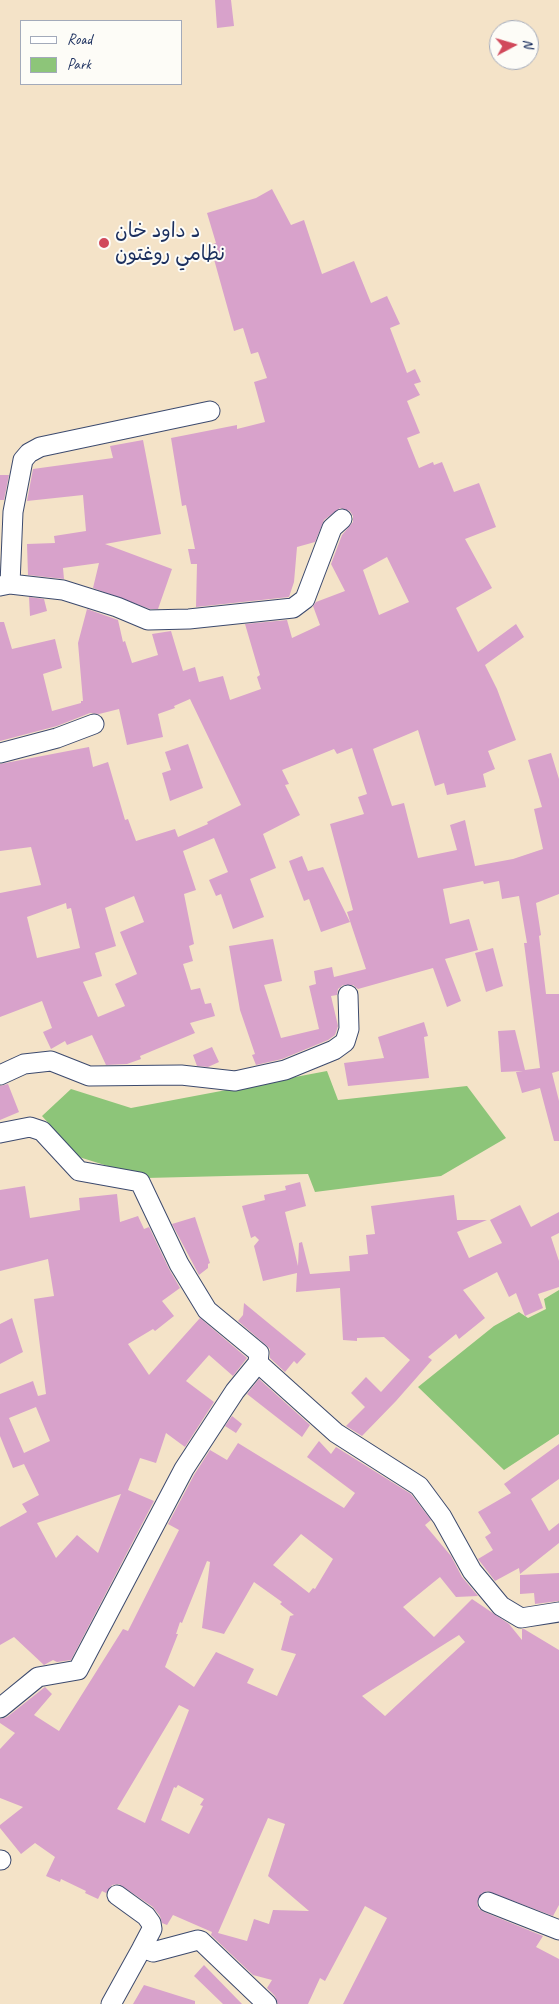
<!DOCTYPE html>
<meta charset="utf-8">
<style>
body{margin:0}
#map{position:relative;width:559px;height:2004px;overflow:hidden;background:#f4e3c8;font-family:Caveat,sans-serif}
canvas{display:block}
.legend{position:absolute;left:20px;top:20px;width:162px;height:65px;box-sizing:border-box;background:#fdfcf7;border:1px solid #a3aaba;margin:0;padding:6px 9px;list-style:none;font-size:15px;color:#1b2f5e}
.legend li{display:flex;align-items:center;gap:10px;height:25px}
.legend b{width:25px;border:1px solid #a3aaba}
.north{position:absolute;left:489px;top:20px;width:50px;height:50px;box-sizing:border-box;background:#fdfcf7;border:1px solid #a3aaba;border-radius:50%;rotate:84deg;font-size:14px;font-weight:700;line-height:20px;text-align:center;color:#1b2f5e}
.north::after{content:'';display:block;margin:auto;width:18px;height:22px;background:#d1495b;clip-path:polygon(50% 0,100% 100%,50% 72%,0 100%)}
</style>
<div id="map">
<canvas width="559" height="2004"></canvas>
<ul class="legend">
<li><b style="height:6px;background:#fff"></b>Road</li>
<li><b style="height:14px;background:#8dc579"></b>Park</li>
</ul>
<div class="north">N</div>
</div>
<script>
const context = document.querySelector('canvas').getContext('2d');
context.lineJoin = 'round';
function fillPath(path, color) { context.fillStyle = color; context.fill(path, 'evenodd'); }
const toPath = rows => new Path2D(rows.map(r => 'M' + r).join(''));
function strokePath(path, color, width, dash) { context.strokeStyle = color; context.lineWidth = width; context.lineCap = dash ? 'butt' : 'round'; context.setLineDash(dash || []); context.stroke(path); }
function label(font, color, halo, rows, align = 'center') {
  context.font = font + ' Caveat,"Playpen Sans Arabic",sans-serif'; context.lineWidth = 4; context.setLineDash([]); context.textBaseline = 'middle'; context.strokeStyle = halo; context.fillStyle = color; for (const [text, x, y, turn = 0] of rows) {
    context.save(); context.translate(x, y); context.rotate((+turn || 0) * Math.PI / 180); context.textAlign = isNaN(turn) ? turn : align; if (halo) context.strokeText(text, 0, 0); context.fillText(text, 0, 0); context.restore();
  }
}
fillPath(toPath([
 [327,1071,338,1100,467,1086,506,1138,441,1176,315,1192,308,1174,146,1178,79,1157,42,1116,71,1089,131,1108],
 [559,1290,559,1434,504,1470,418,1387,494,1326,519,1312,528,1318,546,1309,544,1299]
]), '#8dc579');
fillPath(toPath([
 [215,0,231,0,234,26,217,28],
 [272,189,291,225,304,220,322,274,354,261,371,303,387,296,400,324,390,328,407,373,415,369,421,382,414,384,420,395,407,401,420,433,407,438,419,468,433,462,434,465,442,462,454,492,479,483,496,527,465,539,492,588,456,608,478,652,516,624,524,637,485,665,497,689,516,740,488,751,495,769,483,774,486,787,447,795,444,783,435,786,418,730,373,749,392,806,404,803,418,858,457,850,450,825,465,820,475,866,513,859,543,849,534,809,542,807,528,760,551,753,559,779,559,894,536,903,541,935,539,936,546,994,559,994,559,1071,552,1073,559,1101,559,1141,554,1141,540,1088,522,1093,516,1072,523,1071,501,1072,498,1031,515,1030,525,1070,540,1068,524,943,527,943,519,896,502,899,499,881,484,884,483,881,443,889,450,924,469,919,478,950,445,959,461,1001,447,1007,433,968,358,989,353,985,343,985,338,989,337,995,331,996,338,1026,335,1035,328,1040,282,1059,256,1065,252,1055,255,1054,240,1010,229,946,273,939,282,981,264,985,281,1038,319,1029,309,986,316,984,314,971,332,967,334,977,366,969,347,912,353,910,330,824,364,814,358,797,367,794,352,748,337,754,334,749,282,770,289,784,285,785,300,815,263,834,276,868,250,879,264,917,233,929,221,894,216,896,209,880,228,872,214,838,183,851,196,890,184,894,194,944,189,946,193,961,183,964,191,990,200,988,205,1004,211,1003,215,1016,190,1023,195,1033,140,1056,141,1059,127,1064,106,1065,92,1035,67,1045,65,1041,51,1049,43,1032,52,1028,42,1001,0,1017,0,893,41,885,31,847,0,851,0,764,89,747,93,767,108,762,125,820,128,819,136,841,175,829,178,837,208,824,207,822,241,805,190,699,174,706,175,708,158,714,163,737,127,745,119,709,99,714,90,713,57,726,0,741,0,622,4,622,12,649,55,639,62,668,43,674,52,711,81,703,81,701,83,701,78,643,87,609,118,620,123,642,125,641,132,663,158,655,152,634,171,631,183,671,195,667,199,682,223,676,230,700,261,689,257,677,260,675,245,624,287,620,292,638,320,625,313,606,316,602,345,591,331,564,342,535,353,522,353,516,350,511,340,508,324,520,315,542,297,547,294,582,289,597,196,607,197,564,191,564,188,549,195,549,186,505,182,506,171,438,237,425,237,429,265,422,254,382,267,378,258,352,251,354,243,328,234,331,210,245,216,243,207,213,256,198],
 [387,557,409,602,379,615,363,570],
 [134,896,144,922,120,932,137,974,115,984,125,1006,98,1017,83,982,102,976,95,953,116,946,105,908],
 [66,903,67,909,71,908,80,948,37,958,27,917],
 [143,440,161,534,105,544,172,569,158,609,150,609,93,588,99,563,63,568,64,579,28,575,27,544,55,543,54,536,86,531,83,495,27,501,33,469,113,458,110,446],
 [0,475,9,475,4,500,0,500],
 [29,597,44,599,47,611,30,616],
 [188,744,203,788,170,801,162,773,171,770,165,752],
 [302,856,308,871,323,867,350,922,321,932,309,899,304,901,289,861],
 [493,948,503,986,486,992,475,953],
 [424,1022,428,1036,424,1037,429,1078,348,1086,344,1063,384,1058,378,1037],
 [212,1047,219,1062,208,1067,197,1066,193,1055],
 [8,1084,19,1112,0,1120,0,1086],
 [300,1182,306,1206,285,1212,298,1266,299,1243,302,1242,310,1274,350,1271,349,1256,368,1254,366,1235,375,1234,371,1206,454,1195,457,1220,487,1220,457,1232,469,1258,502,1243,490,1220,520,1205,531,1227,559,1212,559,1233,551,1237,559,1261,559,1287,538,1294,543,1308,525,1316,516,1293,509,1297,497,1272,463,1290,485,1318,459,1339,456,1334,428,1357,432,1360,396,1401,362,1436,346,1426,365,1407,351,1393,366,1377,381,1392,410,1360,384,1337,357,1338,357,1341,343,1340,340,1288,296,1292,297,1273,263,1281,254,1246,259,1240,255,1236,251,1238,242,1206,265,1200,264,1195,286,1190,285,1186],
 [25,1186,30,1218,80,1210,79,1198,117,1194,120,1222,138,1216,144,1229,149,1227,169,1269,180,1288,162,1301,174,1316,155,1331,153,1329,128,1344,149,1375,200,1318,247,1358,233,1376,209,1355,186,1381,214,1402,185,1447,166,1433,156,1463,140,1458,128,1490,154,1501,71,1660,57,1662,53,1660,44,1665,14,1637,0,1645,0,1527,27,1512,22,1504,39,1495,24,1464,13,1468,0,1436,0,1394,33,1381,38,1396,46,1394,34,1299,54,1296,48,1259,0,1271,0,1190],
 [36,1407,50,1441,24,1453,9,1418],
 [121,1494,98,1553,77,1535,56,1558,37,1523],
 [195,1217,210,1263,208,1264,208,1268,199,1275,172,1224],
 [244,1303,306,1354,297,1364,294,1361,285,1372,270,1358,270,1349,266,1345,238,1321,243,1315],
 [12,1318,23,1352,0,1364,0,1324],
 [259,1379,310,1425,302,1437,247,1394],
 [232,1416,242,1424,236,1433,225,1426],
 [319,1441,331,1454,336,1447,411,1494,431,1520,425,1525,451,1556,462,1577,478,1596,456,1597,440,1577,403,1607,434,1637,472,1599,509,1624,522,1640,522,1629,524,1629,559,1650,559,1905,553,1916,487,1891,481,1894,477,1903,479,1909,484,1912,543,1936,536,1947,559,1959,559,2004,343,2004,387,1918,365,1906,325,1981,320,1978,308,2004,278,2004,275,1996,267,1988,272,1980,253,1975,211,1935,212,1932,173,1915,167,1925,162,1923,160,1916,153,1907,119,1884,112,1885,106,1893,102,1891,98,1899,85,1893,86,1891,61,1879,60,1882,46,1876,55,1857,35,1843,21,1854,0,1828,0,1825,23,1807,0,1798,0,1749,15,1733,0,1723,0,1719,7,1717,45,1687,52,1694,34,1715,59,1731,123,1629,128,1631,179,1530,168,1524,194,1475,210,1450,227,1460,238,1443,344,1508,355,1493,307,1457],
 [301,1534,333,1559,315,1589,313,1588,309,1593,273,1565],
 [207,1561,210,1562,202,1628,224,1634,254,1582,282,1602,280,1604,294,1615,290,1616,281,1650,296,1654,277,1696,247,1683,254,1669,216,1652,194,1687,165,1667,178,1634,176,1634,180,1622,182,1623],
 [459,1635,465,1642,385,1716,362,1696],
 [179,1705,189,1710,145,1823,117,1809],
 [178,1785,204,1799,200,1805,203,1806,189,1834,161,1820,174,1787,176,1788],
 [268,1818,285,1824,268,1876,309,1911,273,1910,269,1924,254,1919,247,1941,218,1933],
 [559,1444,559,1479,531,1499,549,1531,559,1523,559,1543,520,1574,519,1568,495,1581,478,1559,493,1550,485,1537,491,1533,478,1512,511,1493,504,1484],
 [559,1573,559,1601,535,1604,534,1593,520,1594,520,1575],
 [204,1965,242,2004,223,2004,194,1976],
 [144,1985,195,2001,195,2004,133,2004]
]), '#d8a2cb');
const street = toPath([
 [10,584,13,512,23,460,29,453,40,447,210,411],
 [0,586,10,584,63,590,117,607,148,620,189,619,293,608,305,599,332,528,342,519],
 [0,753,57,738,94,724],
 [0,1075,24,1064,51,1061,89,1076,181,1075,235,1081,285,1070,334,1050,345,1042,349,1029,348,995],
 [0,1133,30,1127,42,1131,79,1171,140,1182,179,1264,207,1310,259,1353,258,1363,336,1433,419,1486,442,1517,472,1571,501,1606,521,1618,559,1612],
 [0,1708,38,1677,78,1670,184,1469,235,1391,258,1363],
 [0,1860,1,1860],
 [117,1895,146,1916,151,1923,152,1929,142,1948],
 [488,1902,559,1930],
 [111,2004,142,1948,153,1952,198,1940,201,1941,267,2004]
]);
strokePath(street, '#3c4a6e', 21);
strokePath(street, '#fff', 19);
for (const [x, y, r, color] of [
 [104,243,6,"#d1495b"]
]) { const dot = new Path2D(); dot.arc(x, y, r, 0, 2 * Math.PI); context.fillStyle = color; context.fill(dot); strokePath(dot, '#fdfcf7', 2); }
label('20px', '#1b2f5e', '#fdfcf7', [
 ["د داود خان",115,232],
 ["نظامي روغتون",115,255]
], 'left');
</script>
